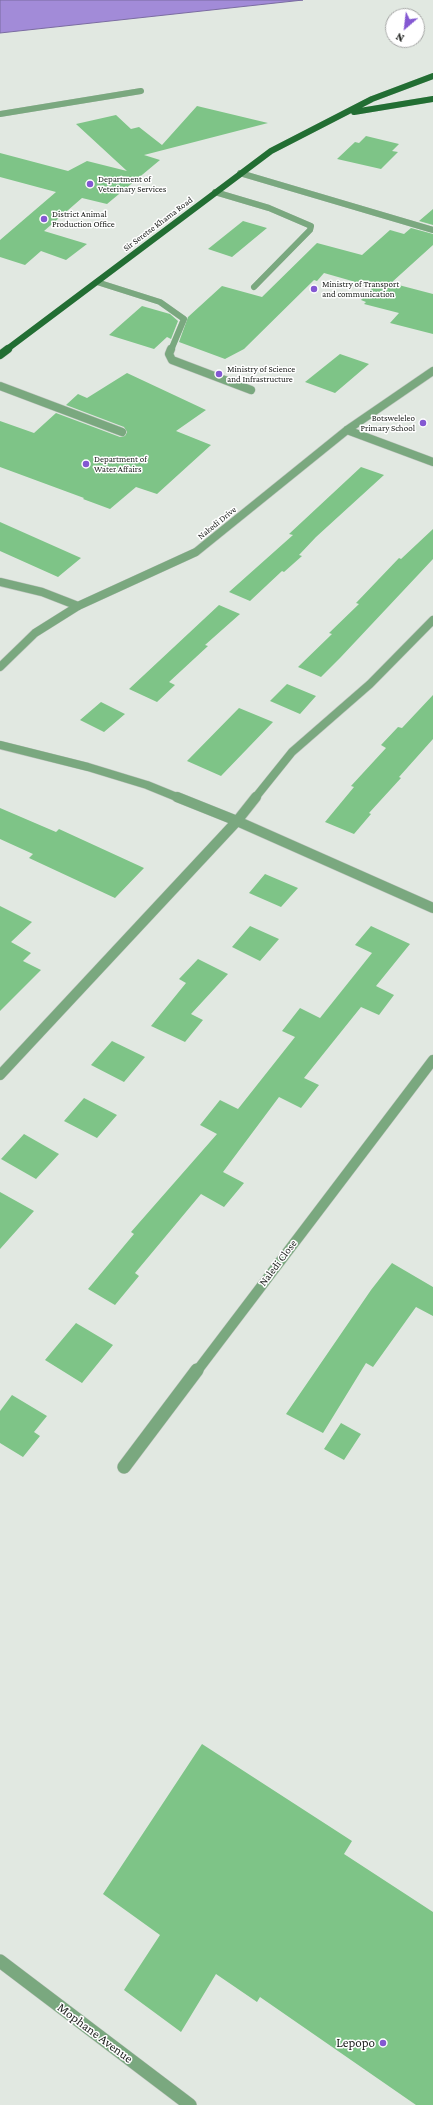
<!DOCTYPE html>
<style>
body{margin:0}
#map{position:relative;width:433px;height:2105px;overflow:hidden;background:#e1e8e1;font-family:"Crimson Pro",serif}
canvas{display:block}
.north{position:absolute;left:385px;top:8px;width:40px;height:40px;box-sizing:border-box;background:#fff;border:1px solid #a6a7a6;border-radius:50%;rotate:208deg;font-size:11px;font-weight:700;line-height:16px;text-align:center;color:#212421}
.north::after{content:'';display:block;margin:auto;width:14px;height:18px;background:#8458d2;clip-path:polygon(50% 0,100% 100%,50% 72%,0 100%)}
</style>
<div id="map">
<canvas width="433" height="2105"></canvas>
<div class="north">N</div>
</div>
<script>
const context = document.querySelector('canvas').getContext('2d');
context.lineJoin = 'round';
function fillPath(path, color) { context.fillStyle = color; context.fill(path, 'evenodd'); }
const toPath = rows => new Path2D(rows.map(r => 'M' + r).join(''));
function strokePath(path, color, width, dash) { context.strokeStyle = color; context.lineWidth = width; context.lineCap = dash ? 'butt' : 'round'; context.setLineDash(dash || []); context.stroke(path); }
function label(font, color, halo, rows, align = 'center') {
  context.font = font + ' "Crimson Pro",serif'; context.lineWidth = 3; context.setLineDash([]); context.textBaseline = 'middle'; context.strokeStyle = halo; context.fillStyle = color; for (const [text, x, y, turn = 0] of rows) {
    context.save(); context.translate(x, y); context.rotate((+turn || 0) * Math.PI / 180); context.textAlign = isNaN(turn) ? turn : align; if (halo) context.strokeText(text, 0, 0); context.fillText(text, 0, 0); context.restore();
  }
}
const water = toPath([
 [0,0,303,0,0,33,0,0]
]);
fillPath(water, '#a28bd8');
strokePath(water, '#7b6ca1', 1);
fillPath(toPath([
 [197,106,268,123,144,155,160,160,107,204,82,198,44,231,87,244,66,260,41,251,25,265,0,257,0,240,56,192,0,177,0,153,68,171,87,161,127,171,76,124,116,115,131,129,139,127,162,145],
 [366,136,399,144,392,151,398,152,381,169,337,159,355,142,359,143],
 [433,209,433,225,419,221],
 [243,221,267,228,232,257,208,249],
 [411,228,433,234,433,245,391,283,433,294,433,334,390,323,399,313,364,304,366,302,361,300,373,287,324,273,317,281,314,280,244,349,225,359,179,342,188,317,222,286,262,297,317,243,362,255,390,230,404,234],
 [142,306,170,314,178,321,171,339,167,337,154,349,109,335],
 [340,354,369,364,335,393,305,382],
 [127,373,206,410,176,431,211,445,157,494,136,487,110,509,83,499,84,498,0,467,0,421,34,433,56,413,120,437,125,436,127,432,124,427,66,405,78,394,87,398],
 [361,467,384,475,316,537,299,555,302,556,284,572,282,571,250,601,229,592,293,535,289,534],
 [0,522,81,558,58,577,0,551],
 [433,529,433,559,340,658,321,677,298,667,332,634,329,633,359,604,356,603,399,558,401,559],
 [219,605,240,614,205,645,208,646,169,682,175,685,157,702,129,689],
 [287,684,316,696,300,714,270,701],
 [433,695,433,739,399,777,401,778,369,813,371,814,354,834,325,822,354,787,351,786,386,748,381,745,398,727,402,728],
 [101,702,125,714,104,732,80,720],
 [239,708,273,722,221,776,187,761],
 [0,808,56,832,59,829,144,868,115,898,29,858,33,854,0,839],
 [265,874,298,888,281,907,249,893],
 [0,906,32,922,11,942,31,953,23,961,41,970,0,1011],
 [250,926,279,939,260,961,232,947],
 [371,926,410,944,376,986,394,995,379,1015,361,1007,304,1078,319,1085,301,1108,279,1097,223,1172,244,1183,224,1207,201,1194,135,1273,139,1276,115,1305,88,1289,134,1234,131,1232,217,1134,200,1125,220,1100,238,1109,295,1037,282,1031,300,1008,320,1018,372,953,355,945],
 [198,959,228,974,191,1014,203,1020,185,1042,151,1026,186,983,179,979],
 [112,1041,145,1057,124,1082,91,1065],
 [84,1098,117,1115,97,1138,64,1121],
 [24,1134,59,1154,36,1179,1,1159],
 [0,1192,34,1211,0,1249],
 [392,1263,433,1287,433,1316,416,1307,373,1367,366,1363,323,1433,286,1414,371,1290],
 [76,1323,113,1345,82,1383,45,1360],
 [12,1395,47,1416,34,1432,40,1436,23,1457,0,1443,0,1411],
 [341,1423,361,1434,344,1460,324,1449],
 [202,1744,352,1841,344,1854,433,1912,433,2105,416,2105,260,1997,257,2002,216,1974,181,2032,124,1990,160,1935,103,1894]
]), '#7ec487');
const minorFar3 = toPath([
 [0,114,141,91],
 [240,173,433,230],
 [215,192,269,208,311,226,310,230,254,287],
 [97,282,160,302,184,319,171,350]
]);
const minorFar2 = toPath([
 [171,349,169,354,172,360,251,390],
 [0,386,122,432],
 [347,430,433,462],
 [0,582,42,592,78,606],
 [0,667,35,633,78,606,196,552,347,430,433,371],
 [0,745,88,767,147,785,179,798],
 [255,798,292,752,370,684,433,620]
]);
const minorFar1 = toPath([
 [177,797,237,821,433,908],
 [0,1075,237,821,256,797],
 [197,1371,433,1060]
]);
const minor = toPath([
 [124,1467,197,1370],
 [0,1961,190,2105]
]);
const majorFar1 = toPath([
 [354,112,433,99],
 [6,350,271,151,372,99,433,76]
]);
const major = toPath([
 [0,355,8,349]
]);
strokePath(minorFar3, '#bec5be', 6);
strokePath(minorFar2, '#bec5be', 9);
strokePath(minorFar1, '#bec5be', 11);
strokePath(minor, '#bec5be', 14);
strokePath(majorFar1, '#bec5be', 6);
strokePath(major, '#bec5be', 9);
strokePath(minorFar3, '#7aa87f', 6);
strokePath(minorFar2, '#7aa87f', 8);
strokePath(minorFar1, '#7aa87f', 10);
strokePath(minor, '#7aa87f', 13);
strokePath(majorFar1, '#226e33', 6);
strokePath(major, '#226e33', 8);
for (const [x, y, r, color] of [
 [90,184,4,"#8458d2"],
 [44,219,4,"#8458d2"],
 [314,289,4,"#8458d2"],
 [219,374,4,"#8458d2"],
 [423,423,4,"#8458d2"],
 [86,464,4,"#8458d2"],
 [383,2043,4,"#8458d2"]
]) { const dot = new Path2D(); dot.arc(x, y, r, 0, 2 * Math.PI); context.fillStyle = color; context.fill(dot); strokePath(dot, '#fff', 1.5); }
label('9px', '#212421', '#fff', [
 ["Department of",98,179],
 ["Veterinary Services",98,189],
 ["District Animal",52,214],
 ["Production Office",52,224],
 ["Ministry of Transport",322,284],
 ["and communication",322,294],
 ["Ministry of Science",227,369],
 ["and Infrastructure",227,379],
 ["Botsweleleo",415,418,"right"],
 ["Primary School",415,428,"right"],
 ["Department of",94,459],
 ["Water Affairs",94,469]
], 'left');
label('9px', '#212421', '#fff', [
 ["Sir Seretse Khama Road",158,224,-37],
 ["Nakedi Drive",217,523,-39]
]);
label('11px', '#212421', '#fff', [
 ["Naledi Close",278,1263,-53]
]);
label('13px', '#212421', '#fff', [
 ["Mophane Avenue",95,2033,37]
]);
label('13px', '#212421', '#fff', [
 ["Lepopo",375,2043]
], 'right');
</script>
